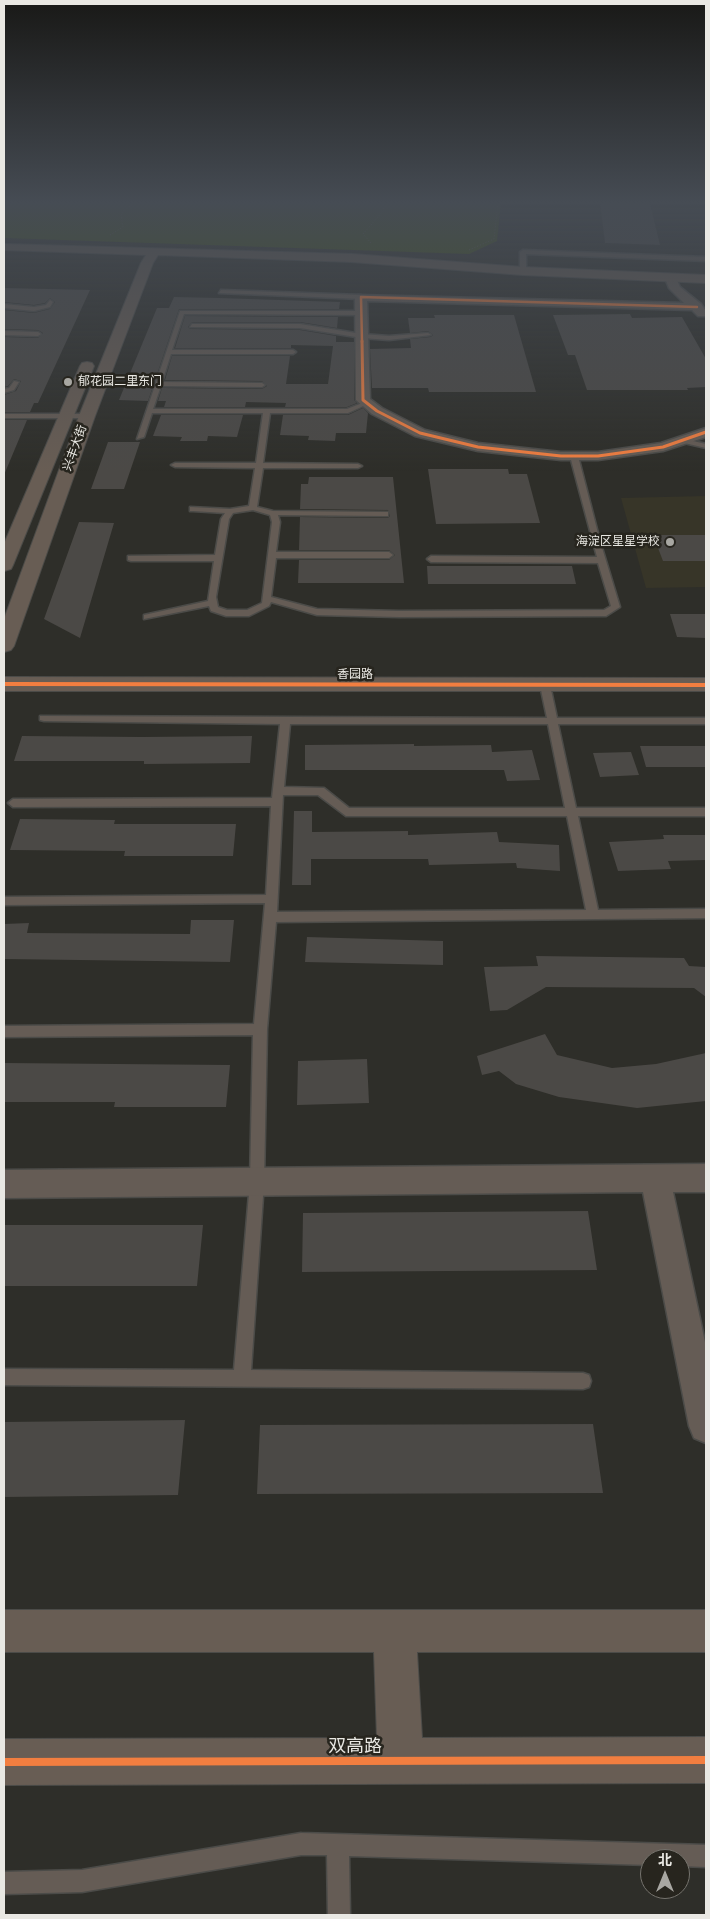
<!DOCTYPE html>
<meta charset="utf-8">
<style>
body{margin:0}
#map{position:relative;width:710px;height:1919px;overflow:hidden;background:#2e2e29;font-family:"IBM Plex Sans","Noto Sans SC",sans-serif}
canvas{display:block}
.frame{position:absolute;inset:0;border:5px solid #e9e8e3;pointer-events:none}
.north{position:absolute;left:640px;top:1849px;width:50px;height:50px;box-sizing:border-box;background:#27251e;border:1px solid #75736d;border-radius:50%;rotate:0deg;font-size:14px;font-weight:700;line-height:20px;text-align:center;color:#e9e8e3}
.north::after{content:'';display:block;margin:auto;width:18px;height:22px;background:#a8a7a2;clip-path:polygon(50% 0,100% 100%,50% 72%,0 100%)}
</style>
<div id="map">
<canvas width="710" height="1919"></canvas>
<div class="frame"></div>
<div class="north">北</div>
</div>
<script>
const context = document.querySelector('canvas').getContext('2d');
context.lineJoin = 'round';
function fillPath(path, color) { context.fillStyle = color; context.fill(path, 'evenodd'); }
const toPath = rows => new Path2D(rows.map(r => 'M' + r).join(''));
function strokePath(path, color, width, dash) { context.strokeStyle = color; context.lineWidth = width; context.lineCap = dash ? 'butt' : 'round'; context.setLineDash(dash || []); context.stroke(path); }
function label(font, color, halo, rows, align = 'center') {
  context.font = font + ' "IBM Plex Sans","Noto Sans SC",sans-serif'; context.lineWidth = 5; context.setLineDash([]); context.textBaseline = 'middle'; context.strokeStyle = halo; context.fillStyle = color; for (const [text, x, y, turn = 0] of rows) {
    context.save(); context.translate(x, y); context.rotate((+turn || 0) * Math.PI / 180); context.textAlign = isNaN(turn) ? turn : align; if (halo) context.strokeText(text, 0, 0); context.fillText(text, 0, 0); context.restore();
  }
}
fillPath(toPath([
 [706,496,706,587,646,588,621,498]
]), '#373528');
fillPath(toPath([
 [4,203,501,203,497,241,469,254,4,238]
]), '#3f540c');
fillPath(toPath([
 [600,203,650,203,660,245,605,243],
 [4,288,90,290,38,403,34,403,30,412,4,412,4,395,16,391,21,381,14,379,8,386,4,387,4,337,38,338,43,333,38,330,4,329,4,310,34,313,50,309,55,302,50,298,45,303,34,305,4,302],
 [174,297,219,298,340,302,339,309,179,309,148,401,119,400,157,308,169,308],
 [630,314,632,318,682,317,706,359,706,387,687,388,688,390,587,390,575,355,568,355,553,315],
 [434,315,514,315,536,392,429,392,428,388,372,388,370,349,411,348,410,339,431,337,433,335,428,331,410,333,408,318,435,318],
 [185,316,338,317,337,328,300,322,192,322,188,327,190,329,300,330,336,336,336,342,354,342,354,400,357,403,347,407,285,407,286,403,246,402,245,407,164,407,166,401,158,401,162,388,262,389,267,386,262,381,165,380,172,356,290,356,286,384,328,384,333,346,291,345,291,348,175,348],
 [363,408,368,413,366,433,336,433,335,441,308,440,309,436,280,435,283,415,348,415],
 [161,415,243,415,237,437,208,436,207,441,180,441,182,437,153,436],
 [4,420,27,420,4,475],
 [108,442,140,442,124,489,91,489],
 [428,469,508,469,509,474,527,474,540,523,436,524],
 [309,477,393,477,404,583,298,583,299,560,389,560,395,555,389,550,299,550,300,517,388,518,390,516,388,510,300,509,301,484,308,484],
 [79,522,114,523,80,638,44,619],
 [653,535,706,535,706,561,663,561],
 [427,566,572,566,576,584,428,584],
 [670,614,706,614,706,638,677,637],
 [22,736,142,737,252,736,250,763,144,764,144,761,14,761],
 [414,744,414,746,491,745,492,752,532,750,540,780,507,781,504,770,305,770,305,745],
 [640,746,706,746,706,767,646,767],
 [631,752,639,775,600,777,593,753],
 [294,811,312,811,312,832,408,831,408,835,497,832,499,842,559,845,560,871,517,868,516,863,429,865,428,859,311,859,311,885,292,885],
 [20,819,115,820,114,824,236,824,233,856,124,856,125,851,10,850],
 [663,835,706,835,706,860,668,861,671,869,618,871,609,842,664,839],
 [191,920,234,920,230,962,4,959,4,924,29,923,27,933,190,934],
 [307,937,443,941,443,965,305,962],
 [536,956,684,958,689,966,706,967,706,997,694,988,546,987,507,1010,490,1011,484,967,538,966],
 [545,1034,557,1055,612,1068,656,1064,706,1053,706,1101,637,1108,559,1097,516,1084,499,1071,482,1075,477,1056],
 [367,1059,369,1103,297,1105,298,1061],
 [4,1063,230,1065,226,1107,114,1107,115,1102,4,1102],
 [588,1211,597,1270,302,1272,303,1213],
 [4,1225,203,1225,197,1286,4,1286],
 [185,1420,178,1495,4,1497,4,1422],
 [593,1424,603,1493,257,1494,260,1425]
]), '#4b4946');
const lane = toPath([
 [523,250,706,257,706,261,526,254,526,271,523,273,520,271,520,252,523,250],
 [221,290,361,295,364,297,361,299,219,293,221,290],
 [50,300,53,302,50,307,34,311,4,308,4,304,34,307,46,305,50,300],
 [180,311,362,311,365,313,362,315,184,314,172,350,293,350,296,352,293,354,171,354,162,382,262,383,265,385,262,387,161,386,153,409,347,409,365,402,370,403,348,413,270,413,263,463,358,464,362,466,358,468,263,468,257,507,273,511,388,512,388,516,385,516,278,515,280,522,276,552,389,552,393,555,389,558,276,558,271,597,317,609,399,611,604,610,611,606,598,563,431,562,427,559,431,556,597,557,570,456,574,454,578,456,600,541,620,607,606,616,399,617,317,615,271,602,269,606,249,616,226,616,211,611,209,606,144,619,144,615,208,601,214,561,131,561,128,560,128,556,215,555,221,519,225,513,193,511,190,511,190,507,230,509,249,506,255,468,175,467,171,465,175,463,256,463,263,413,152,413,144,437,137,439,180,311],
 [253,510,270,515,272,522,262,603,247,610,227,610,218,607,216,597,229,519,233,513,253,510],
 [192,324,300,324,362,334,389,336,428,333,431,335,389,340,362,338,300,328,190,327,192,324],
 [4,331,38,332,41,334,38,336,4,335,4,331],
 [14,381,19,382,14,390,4,393,4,389,9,388,14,381],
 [4,414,87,414,91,416,87,418,4,418,4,414],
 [680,438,706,444,706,448,680,442,680,438],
 [545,682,550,685,557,718,706,718,706,724,558,724,576,808,706,808,706,816,578,816,598,910,706,909,706,918,276,922,267,1029,264,1182,251,1370,583,1373,589,1375,591,1381,589,1387,583,1389,4,1385,4,1369,234,1370,250,1182,253,1035,4,1037,4,1026,254,1024,265,903,4,905,4,897,266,895,271,806,13,807,8,803,13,799,272,798,280,724,44,721,40,720,40,716,547,718,540,685,545,682],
 [290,724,548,724,565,808,349,808,324,788,284,787,290,724],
 [283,795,318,795,346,816,567,816,586,910,277,912,283,795],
 [301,1833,706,1845,706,1867,680,1866,680,1859,650,1859,650,1865,349,1856,350,1915,328,1915,327,1855,301,1855,82,1892,4,1894,4,1872,82,1870,301,1833]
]);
const street = toPath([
 [671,275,675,276,680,287,701,304,706,311,706,316,698,316,692,310,367,301,370,399,382,408,425,430,478,443,561,452,598,452,661,443,706,428,706,437,663,451,598,460,561,460,478,451,415,436,372,414,356,400,355,297,357,295,684,303,669,288,665,278,671,275],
 [706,1164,706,1192,673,1192,706,1347,706,1443,694,1438,689,1426,643,1192,4,1198,4,1170,706,1164]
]);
const secondary = toPath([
 [4,244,352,254,523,267,706,275,706,283,523,275,352,262,158,255,153,263,95,416,14,646,11,650,4,652,4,619,79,416,141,263,146,255,4,250,4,244],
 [87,362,92,363,94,366,13,565,11,569,4,571,4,544,80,366,82,363,87,362],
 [4,677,706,678,706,691,4,691,4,677],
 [4,1610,706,1610,706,1652,417,1652,422,1738,706,1737,706,1783,4,1785,4,1739,377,1738,374,1652,4,1652,4,1610]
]);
strokePath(lane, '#4b4b48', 3);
strokePath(street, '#4b4b48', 3);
strokePath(secondary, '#4b4b48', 2);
strokePath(toPath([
 [110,235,123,227,121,215,125,209,136,203],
 [371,243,363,234,384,210,383,203],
 [469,250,494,239,498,203]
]), '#66615b', 1, [1, 2]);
fillPath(lane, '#655c55');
fillPath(street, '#655c55');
fillPath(secondary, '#685d54');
strokePath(toPath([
 [362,342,361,297,697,307]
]), '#f27e40', 2.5);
strokePath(toPath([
 [362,341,363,400,377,411,420,433,478,447,561,456,598,456,663,447,706,432]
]), '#f27e40', 3);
strokePath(toPath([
 [4,684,706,685]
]), '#f27e40', 4);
strokePath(toPath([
 [4,1762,706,1760]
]), '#f27e40', 8);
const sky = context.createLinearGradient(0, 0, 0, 472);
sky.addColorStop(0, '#191917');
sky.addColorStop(0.43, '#464c54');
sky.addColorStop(1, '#464c5400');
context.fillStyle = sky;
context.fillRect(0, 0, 710, 472);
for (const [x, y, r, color] of [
 [68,382,5,"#a8a7a2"],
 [670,542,5,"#a8a7a2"]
]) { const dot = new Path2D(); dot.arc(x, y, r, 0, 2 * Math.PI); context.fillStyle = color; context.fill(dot); strokePath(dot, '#27251e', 2); }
label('12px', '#e9e8e3', '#27251e', [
 ["郁花园二里东门",78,382],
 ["海淀区星星学校",660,542,"right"]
], 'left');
label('12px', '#e9e8e3', '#27251e', [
 ["兴丰大街",75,448,-70],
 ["香园路",355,675]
]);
label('18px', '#e9e8e3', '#27251e', [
 ["双高路",355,1747]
]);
</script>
